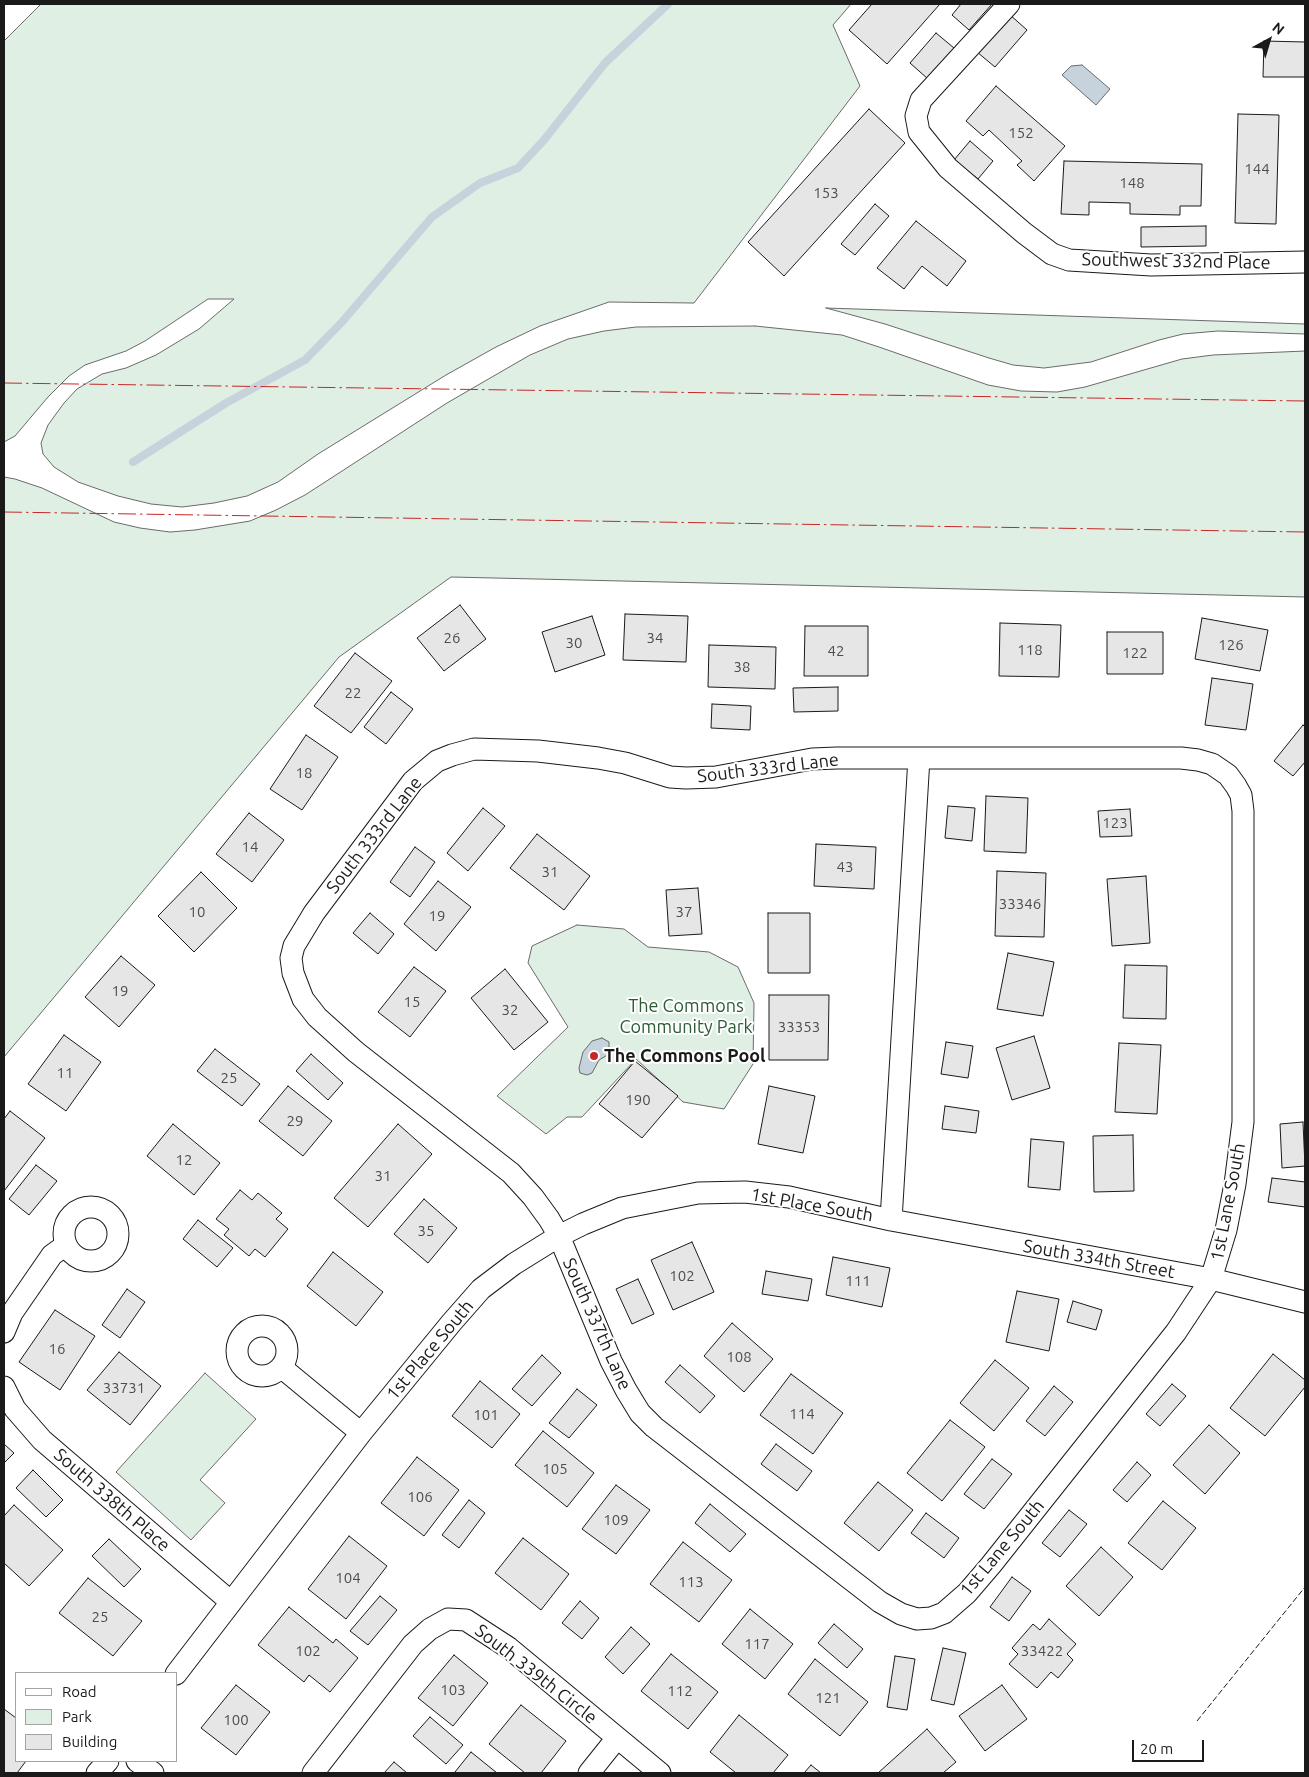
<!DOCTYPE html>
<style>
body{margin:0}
#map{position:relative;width:1309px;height:1777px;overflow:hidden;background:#fff;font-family:Ubuntu,sans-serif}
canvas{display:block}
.frame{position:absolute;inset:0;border:5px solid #1a1a1a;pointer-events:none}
.legend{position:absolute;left:15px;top:1672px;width:162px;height:90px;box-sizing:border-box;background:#fff;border:1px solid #a3a3a3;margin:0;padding:6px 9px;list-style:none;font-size:15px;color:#1a1a1a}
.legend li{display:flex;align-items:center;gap:10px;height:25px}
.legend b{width:25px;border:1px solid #a3a3a3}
.north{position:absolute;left:1244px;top:15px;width:50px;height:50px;-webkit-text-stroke:4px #fff;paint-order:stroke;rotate:39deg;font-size:14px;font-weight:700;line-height:20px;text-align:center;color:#1a1a1a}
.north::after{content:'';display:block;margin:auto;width:18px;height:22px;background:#1a1a1a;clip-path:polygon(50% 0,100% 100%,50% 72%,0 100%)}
.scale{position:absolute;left:1132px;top:1740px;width:72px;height:22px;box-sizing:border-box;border:2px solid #1a1a1a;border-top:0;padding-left:6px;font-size:15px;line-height:18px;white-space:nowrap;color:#1a1a1a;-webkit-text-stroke:4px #fff;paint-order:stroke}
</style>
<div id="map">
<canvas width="1309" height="1777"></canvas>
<div class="frame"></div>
<ul class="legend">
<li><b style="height:6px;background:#fff"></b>Road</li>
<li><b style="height:14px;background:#e0efe3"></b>Park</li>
<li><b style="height:14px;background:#e6e6e6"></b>Building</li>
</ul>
<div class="north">N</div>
<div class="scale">20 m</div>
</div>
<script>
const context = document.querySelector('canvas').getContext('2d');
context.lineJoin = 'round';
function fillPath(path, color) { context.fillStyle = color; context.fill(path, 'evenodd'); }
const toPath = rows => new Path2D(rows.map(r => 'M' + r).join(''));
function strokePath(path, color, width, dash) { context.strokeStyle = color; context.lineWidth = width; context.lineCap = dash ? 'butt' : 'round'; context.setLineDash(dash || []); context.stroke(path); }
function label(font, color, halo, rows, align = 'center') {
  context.font = font + ' Ubuntu,sans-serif'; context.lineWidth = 4; context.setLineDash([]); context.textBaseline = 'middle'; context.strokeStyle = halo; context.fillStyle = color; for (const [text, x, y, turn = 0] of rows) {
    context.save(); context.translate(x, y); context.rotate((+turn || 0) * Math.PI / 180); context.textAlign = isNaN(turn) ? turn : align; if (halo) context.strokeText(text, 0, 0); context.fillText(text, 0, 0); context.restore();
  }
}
const green = toPath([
 [41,4,851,4,833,25,860,86,694,303,609,302,540,326,496,347,446,375,318,454,278,482,247,496,214,503,182,507,151,504,118,496,78,482,54,467,43,454,41,443,48,425,64,403,77,389,102,374,126,368,156,355,199,329,234,299,208,299,145,341,126,351,85,365,69,376,48,397,15,436,4,442,4,41,41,4],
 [826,308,1305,324,1305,334,1218,331,1183,334,1159,340,1091,362,1044,368,1013,365,989,358,885,324,826,308],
 [755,326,842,335,879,347,988,385,1021,391,1057,392,1085,387,1182,359,1213,355,1305,351,1305,597,451,577,339,657,4,1057,4,477,15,479,42,488,114,522,140,528,170,532,195,530,250,521,276,510,305,495,447,403,530,355,568,339,604,331,636,327,755,326],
 [577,925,624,929,648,947,709,952,738,967,754,1003,753,1064,724,1109,683,1102,636,1059,582,1117,567,1117,546,1134,497,1096,568,1027,528,963,532,946,577,925],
 [205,1373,256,1419,200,1480,225,1503,191,1540,116,1472,205,1373]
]);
fillPath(green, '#e0efe3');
strokePath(green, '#6a6a6a', 1);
const water = toPath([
 [1082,65,1110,89,1096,105,1062,75,1071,66,1082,65],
 [602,1038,609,1042,609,1054,599,1060,592,1073,587,1075,580,1073,579,1068,583,1052,592,1041,602,1038]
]);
fillPath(water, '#c6d2dc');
strokePath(water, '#6a6a6a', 1);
strokePath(toPath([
 [133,462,226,403,305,360,342,322,432,217,480,183,518,168,544,140,605,63,668,4]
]), '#c6d2dc', 8);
const building = toPath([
 [872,4,940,4,887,64,849,30,872,4],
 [961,4,992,4,969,30,952,15,961,4],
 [1009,14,1027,30,995,67,977,52,1009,14],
 [936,33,954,48,928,79,910,63,936,33],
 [1264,41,1305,42,1305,77,1263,77,1264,41],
 [996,86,1065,146,1034,181,1017,165,1022,161,989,130,983,136,966,121,996,86],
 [869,109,905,143,784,276,748,242,869,109],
 [1238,114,1279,115,1276,224,1235,223,1238,114],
 [970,141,993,161,978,179,954,160,970,141],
 [1064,161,1202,164,1201,206,1180,206,1180,215,1130,214,1130,203,1089,202,1089,215,1061,214,1064,161],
 [875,204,889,216,855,255,841,244,875,204],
 [916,221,966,261,947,286,922,266,904,289,877,268,916,221],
 [1206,226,1206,246,1141,247,1141,227,1206,226],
 [460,605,486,639,444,671,417,638,460,605],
 [625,614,688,616,686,662,623,660,625,614],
 [592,616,605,655,555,672,542,632,592,616],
 [1202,618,1268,630,1260,671,1195,659,1202,618],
 [1000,623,1061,625,1059,677,999,676,1000,623],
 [805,626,868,626,868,676,804,676,805,626],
 [1107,632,1163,632,1163,674,1107,674,1107,632],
 [709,645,776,647,775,689,708,687,709,645],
 [355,653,392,681,351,733,314,706,355,653],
 [1212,678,1253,684,1246,730,1205,725,1212,678],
 [838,687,838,711,794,712,793,688,838,687],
 [391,692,413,709,386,744,364,727,391,692],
 [712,704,751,706,750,730,711,728,712,704],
 [1303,725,1305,727,1305,762,1293,776,1274,761,1303,725],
 [306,735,338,757,302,810,270,789,306,735],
 [986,796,1028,798,1026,853,984,851,986,796],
 [948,806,975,808,972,841,945,838,948,806],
 [483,808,505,826,468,871,447,853,483,808],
 [1130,809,1132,836,1100,837,1098,811,1130,809],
 [249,813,284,840,252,882,216,854,249,813],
 [537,834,590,876,564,910,510,868,537,834],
 [816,844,876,847,874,889,814,886,816,844],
 [415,847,435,862,410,897,390,882,415,847],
 [997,871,1046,873,1044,937,995,936,997,871],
 [201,872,237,908,194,952,158,916,201,872],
 [1146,876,1150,943,1112,946,1107,879,1146,876],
 [438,881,471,907,436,951,404,924,438,881],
 [698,888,702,934,669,936,666,890,698,888],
 [370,913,394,934,378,954,353,933,370,913],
 [768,913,810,913,810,973,768,973,768,913],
 [1008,953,1054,962,1043,1016,997,1009,1008,953],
 [121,956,155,985,119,1027,85,997,121,956],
 [1125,965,1167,966,1166,1019,1123,1018,1125,965],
 [414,967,446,991,410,1037,378,1012,414,967],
 [505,969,548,1022,514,1050,471,998,505,969],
 [769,995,829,995,828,1060,769,1060,769,995],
 [64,1035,101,1062,66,1111,28,1084,64,1035],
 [1034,1036,1050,1088,1012,1100,996,1048,1034,1036],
 [946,1042,973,1046,968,1078,941,1074,946,1042],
 [1119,1043,1161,1045,1157,1114,1115,1112,1119,1043],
 [215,1049,260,1084,242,1106,197,1071,215,1049],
 [311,1054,343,1083,328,1100,296,1071,311,1054],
 [635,1061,678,1096,642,1138,599,1104,635,1061],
 [288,1086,332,1121,303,1156,259,1121,288,1086],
 [769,1086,815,1096,803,1153,758,1144,769,1086],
 [945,1106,979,1111,976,1133,942,1129,945,1106],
 [10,1111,45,1138,4,1191,4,1119,10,1111],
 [1303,1122,1305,1166,1282,1168,1280,1124,1303,1122],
 [173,1124,220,1163,194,1195,147,1156,173,1124],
 [398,1124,432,1154,368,1227,334,1198,398,1124],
 [1133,1135,1134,1191,1094,1192,1093,1136,1133,1135],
 [1031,1139,1064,1142,1060,1190,1028,1187,1031,1139],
 [36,1165,57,1181,29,1215,9,1199,36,1165],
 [1272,1178,1305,1182,1305,1207,1268,1202,1272,1178],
 [240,1190,252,1200,258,1193,282,1213,276,1219,288,1229,265,1257,255,1249,249,1256,224,1235,229,1229,216,1219,240,1190],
 [424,1199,457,1228,428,1263,394,1234,424,1199],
 [198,1220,233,1248,217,1267,183,1239,198,1220],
 [692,1242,714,1292,673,1310,651,1260,692,1242],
 [333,1252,383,1292,356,1326,307,1286,333,1252],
 [833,1257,890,1268,882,1307,826,1295,833,1257],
 [766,1271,812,1279,808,1301,762,1294,766,1271],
 [638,1279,654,1314,632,1324,616,1289,638,1279],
 [127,1289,145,1302,120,1338,102,1325,127,1289],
 [1017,1291,1059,1299,1049,1351,1006,1342,1017,1291],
 [1073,1301,1102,1310,1096,1330,1067,1322,1073,1301],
 [55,1310,95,1336,60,1390,19,1362,55,1310],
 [732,1323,773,1359,744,1392,704,1356,732,1323],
 [119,1352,161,1386,130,1425,87,1390,119,1352],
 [1273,1354,1305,1380,1305,1387,1265,1436,1230,1408,1273,1354],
 [542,1355,561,1373,532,1406,512,1389,542,1355],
 [995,1360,1029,1388,994,1431,960,1403,995,1360],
 [680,1365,715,1396,700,1413,665,1382,680,1365],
 [791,1374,843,1413,813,1454,760,1415,791,1374],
 [480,1381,520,1414,492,1448,452,1416,480,1381],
 [1172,1384,1186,1396,1160,1426,1146,1414,1172,1384],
 [1054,1386,1073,1402,1045,1436,1026,1421,1054,1386],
 [577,1389,597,1405,569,1438,549,1423,577,1389],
 [950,1420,985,1447,942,1501,907,1473,950,1420],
 [1209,1425,1240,1453,1205,1494,1173,1465,1209,1425],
 [543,1431,594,1473,567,1507,515,1465,543,1431],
 [4,1444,14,1453,4,1463,4,1444],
 [776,1444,812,1471,797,1491,761,1464,776,1444],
 [417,1457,459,1490,424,1536,381,1503,417,1457],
 [992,1459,1012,1474,984,1509,964,1494,992,1459],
 [1137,1462,1151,1475,1127,1502,1113,1490,1137,1462],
 [33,1470,63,1500,46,1517,16,1488,33,1470],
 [878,1482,913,1510,879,1551,844,1523,878,1482],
 [616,1485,650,1510,616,1554,582,1529,616,1485],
 [469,1500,485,1513,459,1548,442,1535,469,1500],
 [1163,1501,1196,1528,1162,1570,1128,1543,1163,1501],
 [710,1504,746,1534,730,1552,695,1523,710,1504],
 [14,1505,63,1550,29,1586,4,1563,4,1516,14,1505],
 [1069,1510,1087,1524,1060,1557,1042,1543,1069,1510],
 [926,1513,959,1538,944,1558,911,1533,926,1513],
 [349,1536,387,1566,346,1619,308,1589,349,1536],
 [523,1538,569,1574,541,1610,495,1573,523,1538],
 [109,1539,141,1569,124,1587,92,1556,109,1539],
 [683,1542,732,1580,699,1622,650,1584,683,1542],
 [1101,1547,1133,1577,1099,1616,1066,1586,1101,1547],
 [1012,1577,1031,1591,1009,1621,990,1607,1012,1577],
 [88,1578,142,1621,113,1656,59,1613,88,1578],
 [380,1596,397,1610,368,1645,350,1631,380,1596],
 [580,1601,599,1618,582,1639,562,1623,580,1601],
 [289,1607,333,1643,336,1639,358,1658,330,1692,309,1675,304,1682,258,1645,289,1607],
 [750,1609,793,1644,765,1679,722,1644,750,1609],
 [1049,1619,1076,1644,1067,1654,1073,1660,1058,1678,1051,1672,1037,1688,1009,1664,1018,1654,1012,1648,1033,1624,1040,1630,1049,1619],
 [834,1624,863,1649,847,1668,818,1643,834,1624],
 [631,1627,650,1644,623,1674,605,1657,631,1627],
 [943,1648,966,1653,954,1705,931,1700,943,1648],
 [671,1654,718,1692,688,1729,641,1691,671,1654],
 [454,1655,488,1683,453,1726,418,1698,454,1655],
 [895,1656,915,1659,907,1710,887,1707,895,1656],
 [815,1659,868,1702,840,1736,788,1694,815,1659],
 [236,1685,270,1712,236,1755,201,1728,236,1685],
 [1002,1685,1027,1719,985,1751,959,1716,1002,1685],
 [521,1705,566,1741,541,1773,525,1773,489,1744,521,1705],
 [4,1709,16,1718,16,1761,26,1761,17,1773,4,1773,4,1709],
 [739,1715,788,1755,773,1773,736,1773,710,1752,739,1715],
 [430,1717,463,1745,446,1764,413,1736,430,1717],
 [927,1729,956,1762,943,1773,878,1773,927,1729],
 [471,1752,497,1773,457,1773,455,1772,471,1752],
 [394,1762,407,1773,384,1773,394,1762],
 [811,1765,821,1773,804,1773,811,1765]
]);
fillPath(building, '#e6e6e6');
strokePath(building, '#1a1a1a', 1);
const minor = toPath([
 [1009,4,921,100,916,116,919,132,948,168,1024,233,1052,254,1069,260,1151,265,1305,262],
 [474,749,538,751,598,758,625,763,670,777,686,778,716,777,812,759,837,758,1181,758,1198,760,1212,764,1228,775,1236,786,1241,795,1243,811,1243,1122,1235,1184,1226,1230,1211,1279,1176,1332,991,1565,967,1593,944,1613,931,1618,917,1619,901,1614,880,1602,654,1427,640,1413,626,1390,611,1361,559,1236,549,1219,533,1197,511,1173,356,1052,317,1017,303,999,293,973,291,958,294,946,314,913,413,781,437,761,452,755,474,749],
 '64 1234a27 27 0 1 1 54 0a27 27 0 1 1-54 0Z',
 [891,1220,919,758],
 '237 1351a25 25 0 1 1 50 0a25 25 0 1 1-50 0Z',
 [4,1332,12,1313,52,1255,66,1245],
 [281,1367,361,1433],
 [4,1387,15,1409,42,1440,231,1602],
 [176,1674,361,1433,452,1322,481,1289,514,1264,559,1236,583,1224,622,1208,698,1193,745,1192,789,1197,891,1220,1211,1279,1305,1302],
 [137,1761,153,1773],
 [97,1773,108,1761],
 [313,1773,413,1644,430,1629,448,1619,466,1620,509,1648,660,1773],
 [589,1773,617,1738]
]);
strokePath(minor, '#1a1a1a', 23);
strokePath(minor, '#fff', 21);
strokePath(toPath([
 [1197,1721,1305,1587]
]), '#1a1a1a', 1, [6, 2.5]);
strokePath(toPath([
 [4,383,1305,401],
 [4,512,1305,532]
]), '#c62828', 1, [18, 4, 2.5, 4]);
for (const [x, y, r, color] of [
 [594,1056,5,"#c62828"]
]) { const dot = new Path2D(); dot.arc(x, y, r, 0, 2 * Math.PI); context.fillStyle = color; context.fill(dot); strokePath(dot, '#fff', 2); }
label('15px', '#4d4d4d', null, [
 ["152",1021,133],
 ["144",1257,169],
 ["148",1132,183],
 ["153",826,193],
 ["26",452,638],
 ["34",655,638],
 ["30",574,643],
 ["126",1231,645],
 ["118",1030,650],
 ["42",836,651],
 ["122",1135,653],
 ["38",742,667],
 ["22",353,693],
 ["18",304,773],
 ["123",1115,823],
 ["14",250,847],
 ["43",845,867],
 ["31",550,872],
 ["33346",1020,904],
 ["10",197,912],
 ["37",684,912],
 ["19",437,916],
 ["19",120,991],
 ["15",412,1002],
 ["32",510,1010],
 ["33353",799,1027],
 ["11",65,1073],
 ["25",229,1078],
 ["190",638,1100],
 ["29",295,1121],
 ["12",184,1160],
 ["31",383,1176],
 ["35",426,1231],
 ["102",682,1276],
 ["111",858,1281],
 ["16",57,1349],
 ["108",739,1357],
 ["33731",124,1388],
 ["114",802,1414],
 ["101",486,1415],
 ["105",555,1469],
 ["106",420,1497],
 ["109",616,1520],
 ["104",348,1578],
 ["113",691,1582],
 ["25",100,1617],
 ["117",757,1644],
 ["102",308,1651],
 ["33422",1042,1651],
 ["103",453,1690],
 ["112",680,1691],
 ["121",828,1698],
 ["100",236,1720]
]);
label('18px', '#1a1a1a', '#fff', [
 ["Southwest 332nd Place",1176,261,1],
 ["South 333rd Lane",768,768,-7],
 ["South 333rd Lane",374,835,-52],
 ["1st Lane South",1228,1202,-79],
 ["1st Place South",812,1205,10],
 ["South 334th Street",1099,1259,10],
 ["South 337th Lane",597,1324,66],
 ["1st Place South",430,1350,-50],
 ["South 338th Place",112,1500,41],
 ["1st Lane South",1002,1548,-50],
 ["South 339th Circle",536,1674,38]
]);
label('18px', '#2b5a34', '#fff', [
 ["The Commons",686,1006],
 ["Community Park",686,1027]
]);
label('bold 18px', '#1a1a1a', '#fff', [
 ["The Commons Pool",604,1056]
], 'left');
</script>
